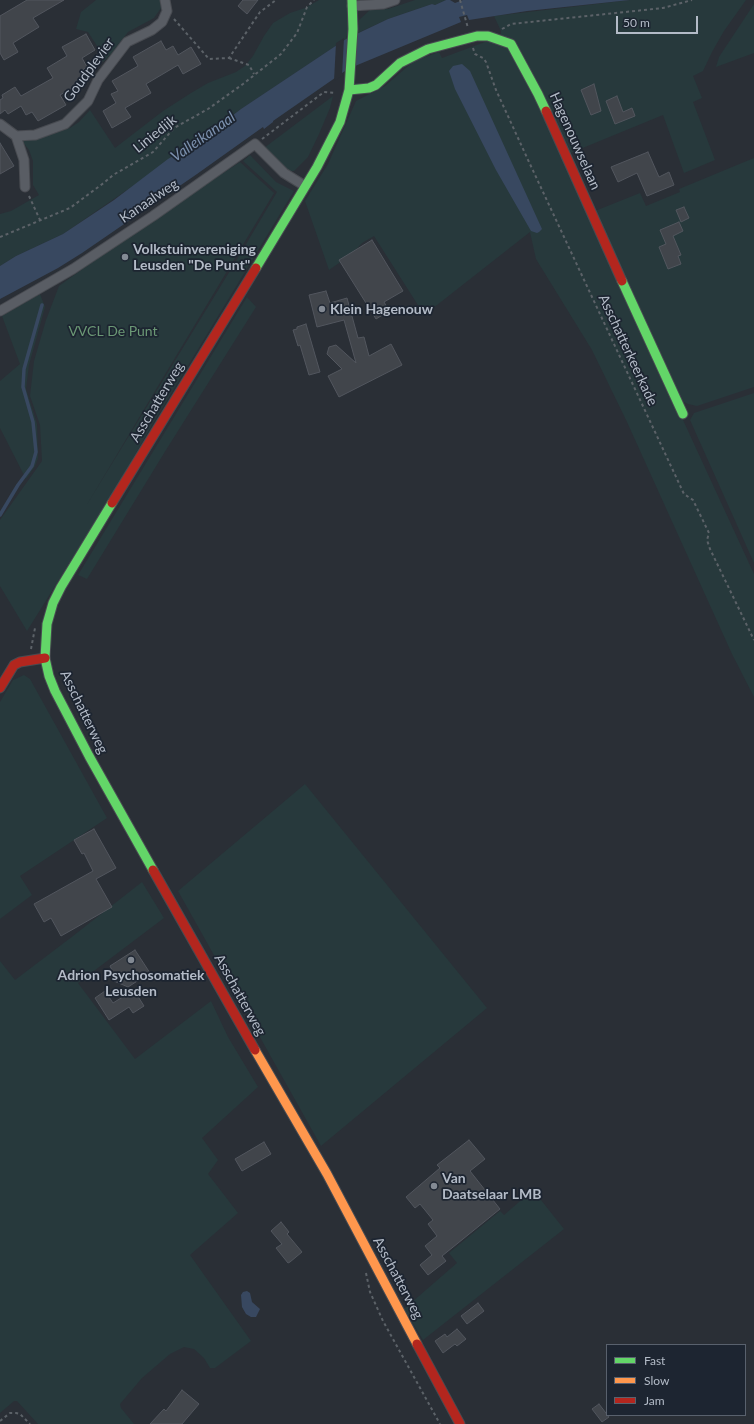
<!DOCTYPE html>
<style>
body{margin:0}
#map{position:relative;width:754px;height:1424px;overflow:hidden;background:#2a2f36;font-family:Lato,sans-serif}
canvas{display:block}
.legend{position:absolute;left:606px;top:1344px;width:140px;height:72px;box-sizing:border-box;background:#1d2531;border:1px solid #59616d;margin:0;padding:5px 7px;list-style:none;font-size:12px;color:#b3bbc7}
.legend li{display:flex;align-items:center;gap:8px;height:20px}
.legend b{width:20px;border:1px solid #59616d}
.scale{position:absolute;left:616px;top:16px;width:82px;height:18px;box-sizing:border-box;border:2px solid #b3bbc7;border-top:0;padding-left:5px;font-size:12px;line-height:14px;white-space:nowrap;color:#b3bbc7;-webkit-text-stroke:3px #1d2531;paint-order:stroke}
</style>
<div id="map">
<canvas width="754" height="1424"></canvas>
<ul class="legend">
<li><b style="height:5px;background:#63d668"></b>Fast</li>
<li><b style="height:5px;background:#ff974d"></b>Slow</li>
<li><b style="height:5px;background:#b3261e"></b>Jam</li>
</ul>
<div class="scale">50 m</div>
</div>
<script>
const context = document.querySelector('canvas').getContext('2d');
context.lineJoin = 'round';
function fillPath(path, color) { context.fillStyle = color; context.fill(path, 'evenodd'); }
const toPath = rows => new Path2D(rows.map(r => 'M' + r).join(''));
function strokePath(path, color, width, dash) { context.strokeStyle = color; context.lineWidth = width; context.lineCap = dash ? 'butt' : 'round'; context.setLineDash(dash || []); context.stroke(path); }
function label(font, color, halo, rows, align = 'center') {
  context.font = font + ' Lato,sans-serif'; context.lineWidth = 3.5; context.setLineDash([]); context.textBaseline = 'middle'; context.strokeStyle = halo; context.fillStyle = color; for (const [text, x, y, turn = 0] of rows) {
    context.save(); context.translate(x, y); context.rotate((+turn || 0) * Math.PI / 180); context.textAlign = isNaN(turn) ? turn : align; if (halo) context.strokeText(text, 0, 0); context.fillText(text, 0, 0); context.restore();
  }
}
fillPath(toPath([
 [96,0,160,0,161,8,154,18,128,32,112,53,103,62,99,56,99,49,88,32,76,29,81,12],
 [319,0,347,0,349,26,346,39,241,109,204,137,63,234,16,256,0,266,0,214,11,211,39,195,33,185,33,161,29,150,22,141,27,139,41,138,70,128,79,122,90,110,115,148,163,111,191,93,208,83,236,72,245,66,253,56,264,36,273,23,290,13,305,8],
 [415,0,446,0,435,5,432,4,388,19,358,33,359,20,370,10,388,9],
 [630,0,746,0,724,31,712,52,703,71,693,76,702,98,693,102,715,160,684,173,663,115,568,154,512,49,754,574,754,697,732,654,627,422,592,350,536,259,530,232,437,305,423,313,374,236,362,243,352,254,329,270,305,201,328,164,356,101,385,86,414,61,439,52,442,58,501,36,501,31,494,16],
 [754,4,754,53,716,67,719,57],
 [333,96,330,108,319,134,308,157,294,171,289,171,281,165,264,148],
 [250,155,276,182,294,191,152,425,113,493,27,631,0,586,0,520,42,461,40,425,30,396,34,361,46,320,59,286,142,226,240,162,274,193,86,506,236,261,277,192,243,161],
 [754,158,754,387,697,406,688,404,682,401,595,211,640,193,646,206,680,192,679,189],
 [40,294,45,307,29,365,26,389,37,424,38,458,35,466,26,479,0,428,0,381,20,364,2,316],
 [247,297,256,307,166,450,87,579,78,575],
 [754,393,754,563,690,420,694,413],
 [24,675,30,679,107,818,20,876,32,895,0,919,0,702,13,680],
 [305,784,487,1008,321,1146,178,891],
 [142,882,164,918,78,983,135,1059,211,1001,228,1037,258,1087,202,1138,218,1160,208,1174,238,1213,190,1255,251,1341,215,1368,210,1368,204,1358,194,1349,184,1347,170,1354,142,1378,120,1404,121,1408,134,1424,38,1424,17,1401,14,1401,0,1413,0,961,15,980,73,936],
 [533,1190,564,1229,423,1340,404,1309,457,1263,449,1253,500,1211,504,1215]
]), '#27393c');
fillPath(toPath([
 [446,0,450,0,455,3,463,0,630,0,527,11,469,20,467,15,459,17,461,22,355,66,345,71,273,121,273,122,264,129,263,127,197,174,82,253,58,268,0,299,0,266,16,256,63,234,114,200,168,159,204,137,241,109,346,39,388,19,432,4,435,5],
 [462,64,470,71,542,229,539,232,537,233,531,231,496,170,455,89,449,71,453,66],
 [247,1291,250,1293,252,1302,260,1309,256,1317,251,1317,246,1314,242,1307,241,1295,243,1292]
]), '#384860');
fillPath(toPath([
 [344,38,342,76,334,81,336,43]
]), '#2a2f36');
strokePath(toPath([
 [0,515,18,485,32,466,36,452,33,422,23,387,24,369,42,305]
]), '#384860', 3.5);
const building = toPath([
 [27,0,64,0,33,18,39,27,13,43,18,52,4,60,0,53,0,16,27,0],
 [243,0,258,0,247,14,238,6,243,0],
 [86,34,95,50,82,58,87,67,81,71,86,80,60,95,66,105,38,121,32,112,26,115,21,106,8,114,5,110,0,114,0,100,3,98,2,95,15,87,21,96,53,78,47,68,67,56,62,47,86,34],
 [161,41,166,50,173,46,178,55,191,47,201,64,183,74,178,65,146,84,151,93,125,108,131,117,112,128,103,111,116,103,111,94,118,91,112,81,138,66,133,57,161,41],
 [594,84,601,111,591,115,581,90,594,84],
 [617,96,623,112,632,108,635,116,615,124,606,101,617,96],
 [0,143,14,166,0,174,0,143],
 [648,152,659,177,669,172,674,185,647,196,637,173,618,182,611,167,648,152],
 [684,207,689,218,681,222,676,210,684,207],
 [679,222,683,231,673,236,681,255,678,256,681,264,668,269,659,247,666,244,660,230,679,222],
 [372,240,403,291,384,302,389,311,376,319,339,260,372,240],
 [326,291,330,303,347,298,358,338,364,337,369,356,391,344,402,365,339,397,328,376,342,369,327,354,329,347,336,345,356,363,344,320,317,327,309,295,326,291],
 [306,324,320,372,309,375,300,345,298,346,293,330,297,329,297,327,306,324],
 [94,829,116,868,96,879,112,907,61,936,51,918,44,922,34,904,93,871,84,853,82,854,74,840,94,829],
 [135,950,150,973,128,987,114,981,108,972,112,970,110,966,135,950],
 [134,990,144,1006,133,1013,129,1007,109,1020,95,998,105,991,113,1003,134,990],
 [469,1140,485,1159,470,1171,500,1209,442,1256,446,1261,428,1275,420,1265,432,1255,425,1246,437,1236,428,1224,433,1220,420,1204,415,1208,406,1197,440,1168,437,1165,469,1140],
 [264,1142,271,1154,242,1171,235,1159,264,1142],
 [281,1222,289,1232,287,1234,302,1252,290,1262,288,1263,276,1248,282,1244,271,1231,281,1222],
 [478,1303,484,1311,467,1324,461,1316,478,1303],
 [457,1329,466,1339,457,1346,455,1344,443,1353,435,1341,445,1334,447,1337,457,1329],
 [182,1390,199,1404,182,1424,150,1424,164,1409,166,1411,182,1390],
 [599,1404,609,1417,602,1422,592,1409,599,1404]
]);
fillPath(building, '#41454b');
strokePath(building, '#52565e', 1);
const street = toPath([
 [352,6,383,4,395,0],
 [0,124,16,136,35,135,65,124,88,101,98,80,127,42,152,30,162,22,167,11,165,0],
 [16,136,24,160,25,187],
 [0,311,73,269,153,216,255,144,284,173,305,186]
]);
const fast = toPath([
 [349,90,369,88,376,85,400,63,428,49,477,36,488,36,511,44,538,94,546,111],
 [256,268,317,167,340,122,349,90,353,29,352,0],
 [622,281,683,414],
 [112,503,61,587,53,603,47,624,45,658,49,676,55,691,89,756,153,870]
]);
const slow = toPath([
 [255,1050,327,1174,417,1344]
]);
const jam = toPath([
 [546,111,622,281],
 [112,503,256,268],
 [0,688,14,665,20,662,45,658],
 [153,870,255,1050],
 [417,1344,460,1424]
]);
strokePath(street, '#484b51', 11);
strokePath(fast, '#484b51', 11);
strokePath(slow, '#484b51', 11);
strokePath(jam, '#484b51', 11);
strokePath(toPath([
 [460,0,468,28],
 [174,19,209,59,229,58,260,12,276,0],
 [502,29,511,24,663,8,692,0],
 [473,48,475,54,483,58,486,62,496,90,529,162,684,494,693,500,709,533,707,540,710,549,754,640],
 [229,58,249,65,254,74],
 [262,139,324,92,336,93],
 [29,196,40,220],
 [0,237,70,208,105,182,113,175,153,152,174,128,208,109,243,84,281,54,297,33,307,7,314,0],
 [31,649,35,628],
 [366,1273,370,1292,383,1321,440,1424],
 [0,1421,10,1413,16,1413,20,1414,30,1424]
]), '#5c6268', 2, [3, 3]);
strokePath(street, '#595d64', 9);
strokePath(fast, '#63d668', 9);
strokePath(slow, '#ff974d', 9);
strokePath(jam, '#b3261e', 9);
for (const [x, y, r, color] of [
 [125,257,4,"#838a94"],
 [322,309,4,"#838a94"],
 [131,960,4,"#838a94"],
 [434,1186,4,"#838a94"]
]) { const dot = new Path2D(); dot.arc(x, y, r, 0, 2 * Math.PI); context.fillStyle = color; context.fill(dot); strokePath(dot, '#1d2531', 1.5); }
label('14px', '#b3bbc7', '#1d2531', [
 ["Goudplevier",89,70,-54],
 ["Liniedijk",155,134,-39],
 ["Hagenouwselaan",575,141,66],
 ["Kanaalweg",149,201,-34],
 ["Asschatterkeerkade",628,350,65],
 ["Asschatterweg",157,402,-59],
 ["Asschatterweg",84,712,64],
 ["Asschatterweg",240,995,61],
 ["Asschatterweg",398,1278,62]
]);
label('bold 14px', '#b3bbc7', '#1d2531', [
 ["Volkstuinvereniging",133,249],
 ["Leusden \"De Punt\"",133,265],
 ["Klein Hagenouw",330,309],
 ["Adrion Psychosomatiek",131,975,"center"],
 ["Leusden",131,991,"center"],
 ["Van",442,1178],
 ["Daatselaar LMB",442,1194]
], 'left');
label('14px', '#6b9875', '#1d2531', [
 ["VVCL De Punt",113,331]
]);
label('italic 15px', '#7c91ae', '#1d2531', [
 ["Valleikanaal",203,137,-35]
]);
</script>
